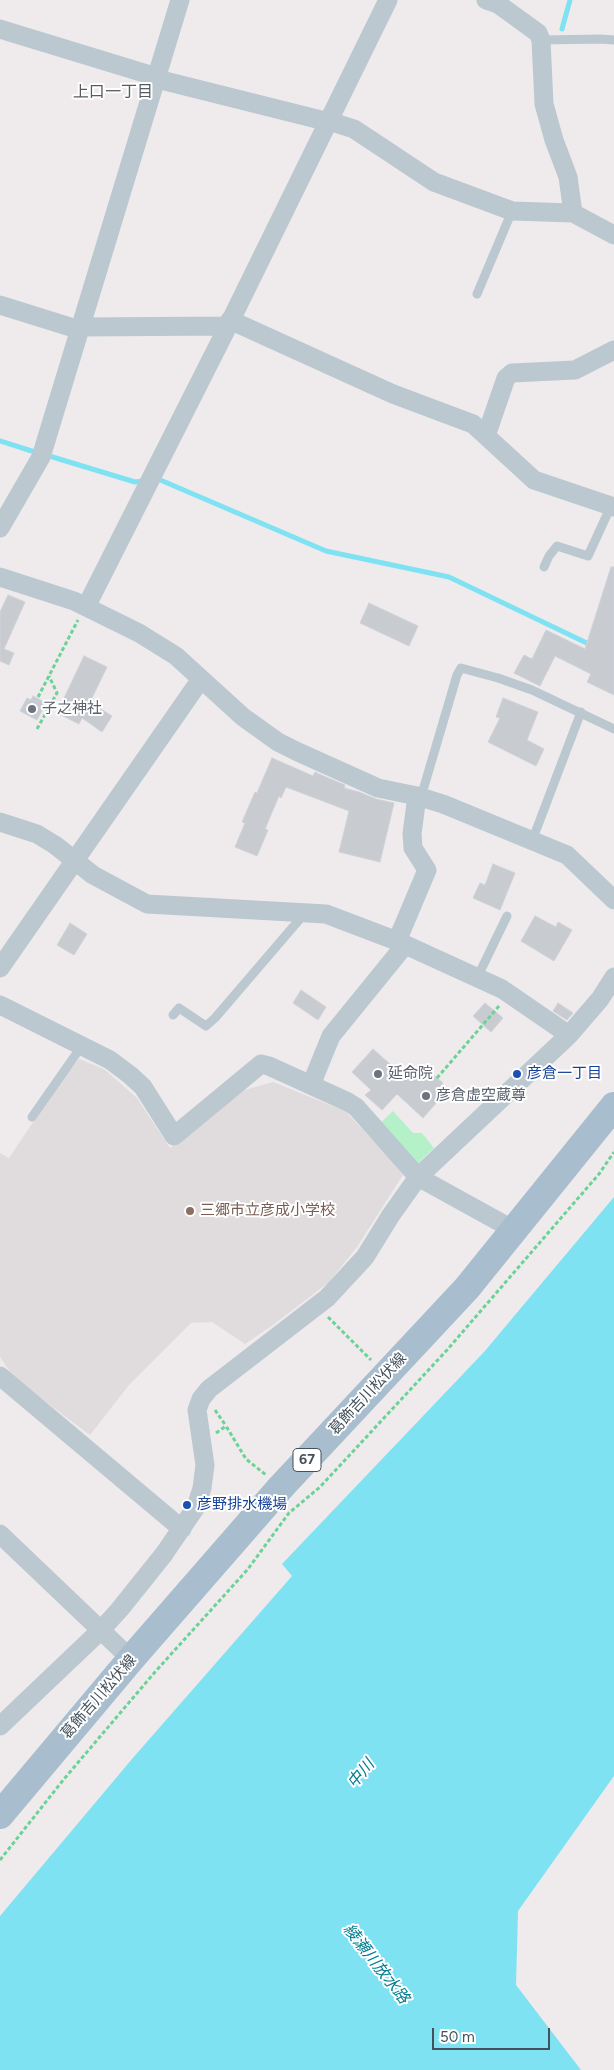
<!DOCTYPE html>
<meta charset="utf-8">
<style>
body{margin:0}
#map{position:relative;width:614px;height:2070px;overflow:hidden;background:#efebec;font-family:Figtree,sans-serif}
canvas{display:block}
.scale{position:absolute;left:432px;top:2028px;width:118px;height:22px;box-sizing:border-box;border:2px solid #43515a;border-top:0;padding-left:6px;font-size:15px;line-height:18px;white-space:nowrap;color:#43515a;-webkit-text-stroke:4px #fff;paint-order:stroke}
</style>
<div id="map">
<canvas width="614" height="2070"></canvas>
<div class="scale">50 m</div>
</div>
<script>
const context = document.querySelector('canvas').getContext('2d');
context.lineJoin = 'round';
function fillPath(path, color) { context.fillStyle = color; context.fill(path, 'evenodd'); }
const toPath = rows => new Path2D(rows.map(r => 'M' + r).join(''));
function strokePath(path, color, width, dash) { context.strokeStyle = color; context.lineWidth = width; context.lineCap = dash ? 'butt' : 'round'; context.setLineDash(dash || []); context.stroke(path); }
function label(font, color, halo, rows, align = 'center') {
  context.font = font + ' Figtree,"Noto Sans JP",sans-serif'; context.lineWidth = 4; context.setLineDash([]); context.textBaseline = 'middle'; context.strokeStyle = halo; context.fillStyle = color; for (const [text, x, y, turn = 0] of rows) {
    context.save(); context.translate(x, y); context.rotate((+turn || 0) * Math.PI / 180); context.textAlign = isNaN(turn) ? turn : align; if (halo) context.strokeText(text, 0, 0); context.fillText(text, 0, 0); context.restore();
  }
}
fillPath(toPath([
 [79,1059,104,1069,137,1098,170,1148,234,1093,273,1082,345,1111,388,1156,403,1175,357,1247,329,1282,273,1325,245,1344,212,1322,191,1323,129,1385,90,1435,14,1378,0,1357,0,1153,9,1158,62,1079]
]), '#e0dcde');
fillPath(toPath([
 [393,1111,413,1133,422,1133,434,1148,418,1163,379,1124]
]), '#b5f1c8');
fillPath(toPath([
 [614,1197,614,1776,518,1911,516,1985,581,2070,0,2070,0,1916,132,1759,292,1576,282,1564,484,1352]
]), '#7ee2f2');
strokePath(toPath([
 [562,29,570,0],
 [0,441,38,453],
 [46,455,135,482,143,481],
 [154,480,158,479,326,551,449,577,593,646]
]), '#7ee2f2', 5);
const building = toPath([
 [611,567,614,567,614,695,587,682,591,674,555,656,540,686,514,673,524,655,532,659,546,630,585,649,611,567],
 [8,595,25,602,4,649,14,653,9,665,0,661,0,612,8,595],
 [369,603,418,626,409,646,360,623,369,603],
 [84,656,107,667,90,702,112,716,102,732,82,718,79,724,57,713,84,656],
 [33,696,46,703,37,720,20,711,27,698,31,700,33,696],
 [503,698,538,712,527,740,544,749,536,766,488,742,500,718,496,717,503,698],
 [272,758,313,776,315,772,319,774,345,785,344,788,359,792,376,799,394,803,380,862,339,852,349,811,286,787,281,798,279,796,265,829,268,830,257,856,235,847,245,823,242,822,255,792,257,793,272,758],
 [493,864,515,873,500,910,473,898,480,883,485,885,493,864],
 [535,916,556,927,558,922,572,930,554,961,521,941,535,916],
 [70,923,87,934,74,955,57,945,70,923],
 [301,990,326,1007,318,1020,293,1003,301,990],
 [485,1003,503,1018,491,1032,473,1016,485,1003],
 [558,1003,573,1013,567,1020,553,1011,558,1003],
 [373,1049,399,1072,402,1068,414,1079,421,1071,427,1077,431,1073,443,1083,439,1087,445,1093,423,1118,397,1094,382,1110,365,1095,371,1090,352,1072,373,1049]
]);
fillPath(building, '#c8ccd1');
strokePath(building, '#cfd2d8', 1);
strokePath(toPath([
 [38,697,78,620],
 [37,729,57,693,49,676],
 [437,1078,499,1006],
 [328,1317,371,1360],
 [215,1410,226,1426],
 [216,1433,226,1426,246,1459,266,1475],
 [0,1860,64,1779,155,1672,248,1569,289,1513,320,1487,447,1350,599,1174,614,1152]
]), '#6bd298', 3, [4, 2.5]);
strokePath(toPath([
 [541,40,601,39,614,40],
 [477,294,512,211],
 [544,567,549,556,557,546,588,556,611,506],
 [421,797,457,675,461,668,498,678,532,690,614,729],
 [532,841,581,712],
 [477,978,507,916],
 [173,1015,179,1008,206,1026,215,1018,305,913],
 [32,1117,81,1047]
]), '#bbc8d0', 9);
strokePath(toPath([
 [486,0,498,4,538,33,541,40,544,104,554,140,568,177,573,213],
 [0,29,157,77],
 [157,79,329,122],
 [329,121,354,129,434,182,512,211,573,213,614,235],
 [0,305,80,330],
 [230,320,393,394,473,424,534,480,614,507],
 [81,327,228,326],
 [486,436,506,378,512,373,575,370,614,350],
 [0,528,41,457,180,0],
 [0,577,74,601,139,633,176,656,243,717,278,742,298,752,378,788,417,796,443,804,567,855,614,900],
 [86,607,228,326,388,0],
 [0,822,37,834,55,845,93,875,147,904,326,914,397,941,502,989,569,1035],
 [397,941,427,870,413,848,412,834,417,796],
 [0,968,201,679],
 [0,1005,110,1060,130,1075,143,1087,174,1136,261,1064,269,1066,348,1102,356,1107,418,1177,514,1230],
 [311,1085,331,1036,405,945],
 [0,1376,182,1529],
 [0,1534,131,1659],
 [0,1726,101,1630,120,1609,164,1554,196,1507,202,1488,205,1465,197,1410,201,1399,209,1389,327,1298,365,1257,391,1215,418,1177,569,1035,600,999,614,977]
]), '#bbc8d0', 19);
strokePath(toPath([
 [0,1815,131,1659,281,1487,467,1288,614,1106]
]), '#a8bece', 28);
for (const [x, y, r, color] of [
 [32,709,5,"#6b7280"],
 [378,1074,5,"#6b7280"],
 [517,1074,5,"#1a4fb4"],
 [426,1096,5,"#6b7280"],
 [190,1211,5,"#8d6e63"],
 [187,1505,5,"#1a4fb4"]
]) { const dot = new Path2D(); dot.arc(x, y, r, 0, 2 * Math.PI); context.fillStyle = color; context.fill(dot); strokePath(dot, '#fff', 2); }
for (const [x, y, w] of [
 [307,1460,28]
]) { const box = new Path2D(); box.roundRect(x - w / 2, y - 11.5, w, 23, 4); context.fillStyle = '#fff'; context.fill(box); strokePath(box, '#43515a', 1); }
label('bold 14px', '#43515a', null, [
 ["67",307,1460]
]);
label('15px', '#5b616d', '#fff', [
 ["子之神社",42,709],
 ["延命院",388,1074],
 ["彦倉虚空蔵尊",436,1096]
], 'left');
label('15px', '#164399', '#fff', [
 ["彦倉一丁目",527,1074],
 ["彦野排水機場",197,1505]
], 'left');
label('15px', '#785e54', '#fff', [
 ["三郷市立彦成小学校",200,1211]
], 'left');
label('15px', '#43515a', '#fff', [
 ["葛飾吉川松伏線",368,1394,-47],
 ["葛飾吉川松伏線",99,1697,-49]
]);
label('16px', '#585d61', '#fff', [
 ["上口一丁目",113,92]
]);
label('italic 16px', '#047c8f', '#fff', [
 ["中川",361,1774,-51],
 ["綾瀬川放水路",376,1964,52]
]);
</script>
